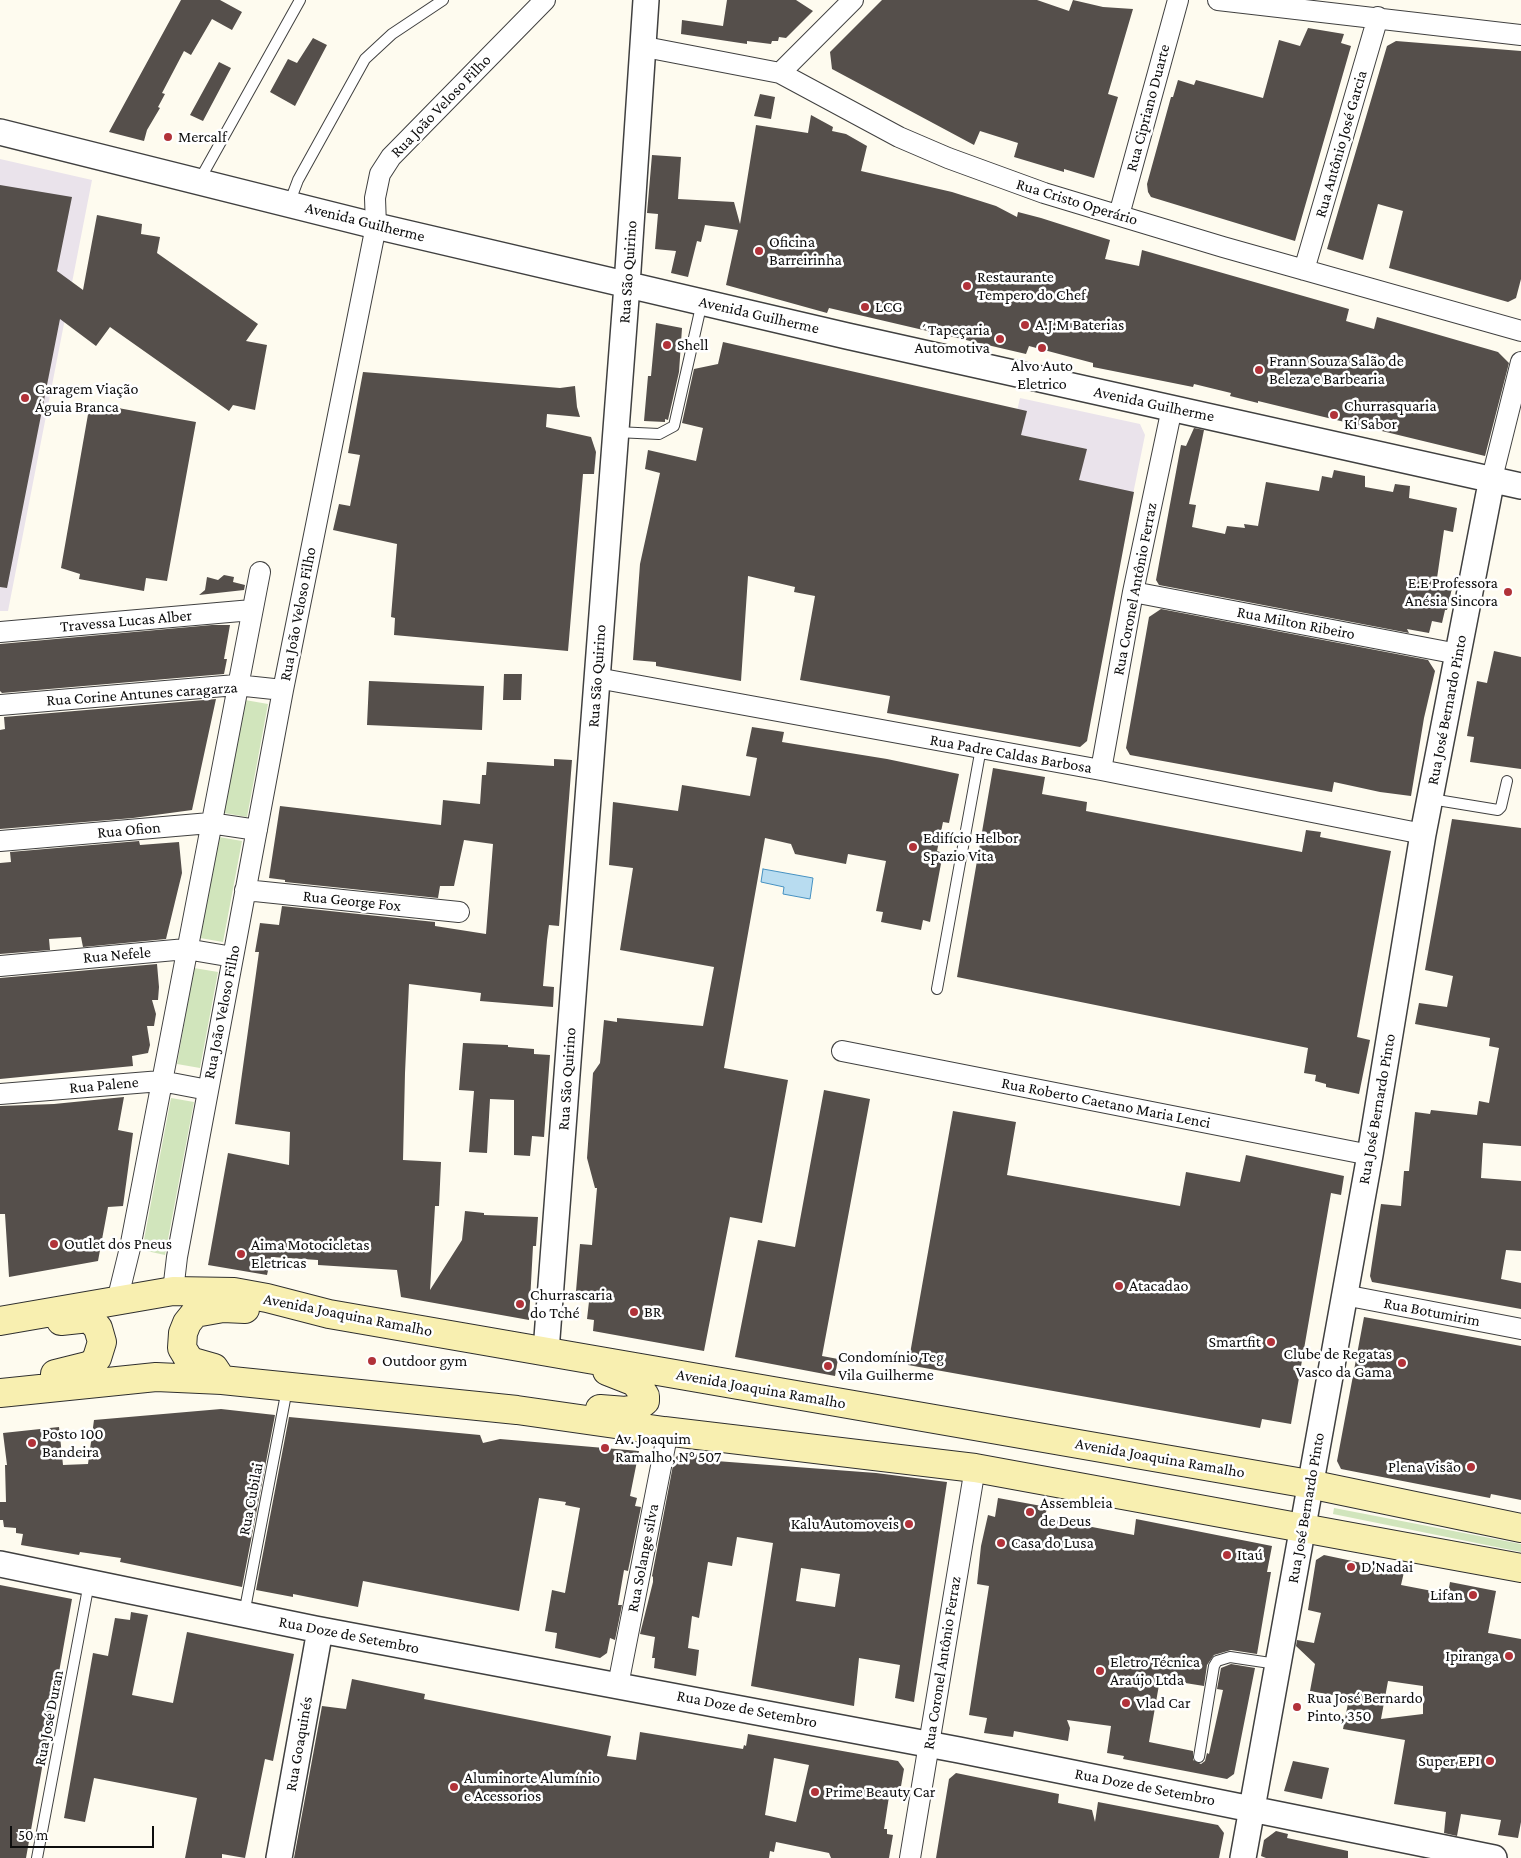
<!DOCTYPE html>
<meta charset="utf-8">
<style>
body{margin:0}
#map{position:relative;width:1521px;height:1858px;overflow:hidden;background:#fefbef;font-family:"Crimson Pro",serif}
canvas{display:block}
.scale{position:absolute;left:10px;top:1826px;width:144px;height:22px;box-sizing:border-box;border:2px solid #0d0d0d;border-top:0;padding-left:6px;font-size:15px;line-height:18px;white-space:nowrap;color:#0d0d0d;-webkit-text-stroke:4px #fff;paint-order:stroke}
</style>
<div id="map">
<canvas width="1521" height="1858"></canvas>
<div class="scale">50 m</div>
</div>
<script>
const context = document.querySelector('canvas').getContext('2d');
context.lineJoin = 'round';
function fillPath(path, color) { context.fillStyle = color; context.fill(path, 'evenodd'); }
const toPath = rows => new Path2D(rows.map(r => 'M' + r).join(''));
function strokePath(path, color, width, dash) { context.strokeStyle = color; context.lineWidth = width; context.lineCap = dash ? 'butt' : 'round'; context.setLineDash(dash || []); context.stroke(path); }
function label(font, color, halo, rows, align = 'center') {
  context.font = font + ' "Crimson Pro",serif'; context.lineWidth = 5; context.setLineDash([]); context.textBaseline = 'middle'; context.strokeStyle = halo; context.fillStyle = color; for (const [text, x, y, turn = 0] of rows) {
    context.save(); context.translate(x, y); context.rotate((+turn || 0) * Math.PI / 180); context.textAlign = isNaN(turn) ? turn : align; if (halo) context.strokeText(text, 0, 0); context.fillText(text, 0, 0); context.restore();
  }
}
fillPath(toPath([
 [0,159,92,180,8,611,0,611],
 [1020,398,1140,424,1145,435,1132,499,1107,486,1096,484,1077,487,1086,449,1012,433]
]), '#eae3eb');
fillPath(toPath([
 [245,700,268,704,247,817,224,813],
 [219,837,242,841,223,942,200,938],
 [194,968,218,972,200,1068,177,1064],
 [171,1098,194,1102,165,1255,142,1250],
 [1334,1508,1521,1544,1521,1552,1333,1514]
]), '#d1e5bc');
const water = toPath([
 [763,869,813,878,810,899,783,894,784,887,761,882,763,869]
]);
fillPath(water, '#b8dcf0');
strokePath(water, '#4691c1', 1);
fillPath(toPath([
 [181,0,220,0,242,12,232,30,212,19,191,55,184,51,162,93,165,94,158,107,160,108,147,130,144,141,109,132],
 [727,0,796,0,813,11,786,38,779,37,778,41,772,41,771,44,747,41,747,44,681,34,682,20,723,26],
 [882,0,1037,0,1069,11,1073,0,1103,7,1133,9,1108,94,1118,97,1094,178,1064,169,1064,172,1014,157,1018,143,980,131,974,145,832,69,830,52],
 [1308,28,1344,34,1341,43,1351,46,1295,241,1151,197,1148,192,1147,184,1171,97,1173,97,1178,80,1194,85,1196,80,1263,98,1279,40,1300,46],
 [313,38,327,45,295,106,270,92,288,59,297,63],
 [1396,41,1521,51,1521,279,1516,298,1508,302,1389,268,1403,211,1378,204,1363,260,1327,249,1387,46],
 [219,62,231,68,203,121,190,115],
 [760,94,775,97,771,119,754,116],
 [811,115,833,127,832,131,846,134,867,146,861,171,952,192,996,206,1017,217,1018,212,1041,218,1110,240,1105,259,1139,266,1142,250,1349,309,1346,321,1374,329,1377,317,1498,352,1509,363,1485,456,1258,401,1258,403,1230,396,1231,393,1194,384,1193,387,1093,367,1093,363,1029,346,1026,354,829,308,827,313,726,285,738,230,705,225,701,242,697,241,688,277,671,273,676,251,655,249,658,214,647,213,652,155,681,157,678,199,734,202,740,224,756,125,808,133],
 [0,185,72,197,57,271,83,290,97,215,142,224,141,234,160,237,157,253,258,324,246,341,267,345,255,410,233,405,229,411,110,327,96,346,60,319,7,588,0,587],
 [656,323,682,328,679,372,668,420,665,419,665,422,644,421,648,376,651,376],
 [723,342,1027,411,1021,435,1087,449,1079,480,1134,492,1087,741,1080,747,887,713,890,696,800,680,815,596,794,592,795,587,748,576,741,681,656,666,656,662,633,660,640,564,660,473,645,469,648,450,696,461,703,428,682,423,694,369,718,364],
 [363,372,560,388,575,386,577,407,580,417,547,414,546,427,591,437,596,452,594,474,583,474,568,651,394,635,395,618,391,617,397,544,333,530,339,504,350,506,360,455,348,453],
 [90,403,196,422,167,581,146,578,144,591,79,579,80,574,61,568],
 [1194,428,1204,430,1189,504,1196,505,1192,527,1225,534,1227,526,1245,528,1244,524,1258,526,1266,482,1319,491,1322,476,1332,478,1334,470,1365,476,1365,487,1393,492,1395,484,1410,486,1409,498,1457,508,1453,532,1444,530,1436,585,1452,588,1447,610,1445,610,1442,623,1432,621,1429,633,1407,629,1409,633,1159,585,1156,580,1181,445,1186,446],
 [224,575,234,577,233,582,245,585,244,590,199,595,205,590,207,577,218,580],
 [1161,609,1428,660,1435,671,1424,718,1411,796,1380,792,1334,782,1332,792,1130,755,1126,748,1149,617],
 [212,625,230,625,224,659,227,659,224,674,2,693,0,691,0,644],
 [1494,651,1521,657,1521,769,1470,762,1474,737,1467,736,1477,681,1487,683],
 [504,674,522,674,521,700,503,700],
 [369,681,484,686,482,730,367,725],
 [216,699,192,810,133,818,0,829,0,730,5,729,4,717],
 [752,727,784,732,782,742,887,759,959,774,949,823,943,822,937,851,943,853,930,922,923,920,921,930,881,922,883,912,876,911,886,861,848,854,846,864,795,854,791,844,765,838,724,1068,788,1080,762,1223,730,1217,704,1351,593,1331,594,1320,587,1319,590,1293,576,1291,580,1244,592,1245,597,1188,595,1188,587,1158,593,1073,600,1063,604,1020,617,1022,617,1018,703,1026,714,967,620,950,633,868,609,865,613,802,678,811,682,785,750,796,757,758,746,756],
 [554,759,572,760,559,926,549,925,547,940,543,986,554,987,553,1007,480,1001,481,993,409,984,405,1073,403,1160,441,1162,439,1206,435,1206,430,1290,462,1240,465,1211,484,1213,484,1215,538,1217,536,1246,533,1246,529,1320,401,1297,397,1270,318,1265,318,1260,271,1257,267,1275,208,1265,228,1153,289,1165,290,1132,235,1124,259,952,255,952,260,923,279,925,282,906,435,922,435,926,486,934,493,844,464,840,454,886,440,886,438,898,285,882,285,880,269,878,280,806,441,825,443,800,480,804,482,775,486,775,487,762,554,766],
 [993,768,1045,777,1042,794,1087,802,1086,811,1302,852,1306,830,1321,832,1320,837,1391,851,1357,1037,1370,1040,1359,1094,1326,1087,1326,1084,1315,1081,1316,1075,1304,1073,1308,1048,957,977],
 [1452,819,1521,828,1521,1146,1483,1143,1481,1178,1521,1181,1521,1251,1506,1250,1501,1279,1521,1283,1521,1309,1372,1282,1370,1276,1381,1204,1401,1206,1404,1171,1409,1171,1415,1112,1430,1114,1431,1110,1477,1115,1479,1101,1489,1103,1499,1048,1489,1046,1490,1038,1415,1024,1419,1003,1447,1007,1453,976,1425,970],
 [139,841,140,845,179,842,182,873,166,939,83,947,81,937,49,939,50,950,0,954,0,863,11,862,10,852],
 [157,964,159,987,158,1000,152,1000,156,1014,154,1026,147,1026,150,1045,148,1053,132,1056,133,1066,0,1079,0,978],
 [463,1043,508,1045,508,1047,534,1049,534,1054,550,1055,544,1137,532,1136,530,1156,514,1155,514,1100,490,1099,487,1153,469,1152,474,1091,459,1090],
 [824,1090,870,1099,822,1356,838,1359,835,1376,735,1357,758,1240,795,1247],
 [124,1097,118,1130,133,1133,123,1206,108,1207,98,1261,9,1277,5,1214,0,1214,0,1106,54,1104],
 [953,1111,1016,1122,1007,1175,1180,1206,1186,1172,1240,1182,1246,1155,1344,1176,1341,1195,1331,1193,1291,1424,1262,1419,1260,1428,908,1365],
 [1364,1317,1521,1346,1521,1500,1491,1494,1490,1498,1341,1469,1337,1461],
 [221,1409,275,1415,242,1587,120,1562,121,1558,80,1552,79,1555,21,1545,23,1534,16,1533,16,1528,4,1527,3,1520,0,1520,0,1502,6,1502,5,1465,7,1465,3,1433,59,1427,63,1465,88,1464,94,1420],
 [289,1417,480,1435,483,1443,500,1439,639,1451,630,1496,637,1498,635,1506,641,1507,628,1571,624,1570,618,1605,622,1605,615,1640,610,1638,607,1653,600,1658,555,1648,557,1633,545,1631,552,1590,565,1593,580,1508,565,1505,566,1502,539,1498,519,1611,363,1581,358,1607,293,1594,293,1597,256,1590],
 [693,1454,716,1457,716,1461,876,1473,947,1482,914,1702,895,1698,900,1665,859,1658,854,1706,751,1686,773,1543,737,1537,732,1566,708,1562,699,1618,692,1616,688,1648,699,1650,696,1676,654,1668,655,1658,652,1658,655,1637,640,1634,653,1582,653,1577,652,1576,674,1460,677,1456],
 [801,1568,840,1574,835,1607,796,1601],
 [998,1498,1047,1507,1045,1518,1134,1535,1136,1519,1272,1546,1267,1572,1271,1572,1257,1654,1231,1650,1214,1655,1207,1665,1204,1686,1160,1679,1149,1742,1193,1751,1193,1760,1201,1764,1205,1761,1207,1753,1209,1754,1223,1690,1217,1689,1221,1668,1231,1664,1255,1668,1234,1774,1227,1779,1123,1759,1124,1756,1107,1753,1111,1726,1067,1720,1070,1728,1068,1741,1014,1731,1013,1737,984,1733,987,1718,969,1715,989,1586,977,1584,981,1546,988,1515,995,1517],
 [1324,1555,1404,1572,1401,1585,1448,1594,1450,1582,1496,1591,1488,1633,1521,1639,1521,1822,1518,1838,1498,1835,1501,1820,1461,1814,1457,1836,1444,1833,1446,1812,1394,1804,1405,1740,1343,1729,1349,1698,1310,1691,1315,1664,1296,1646,1297,1640,1314,1643,1321,1613,1308,1610,1316,1560],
 [1388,1681,1423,1686,1423,1714,1381,1719],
 [0,1585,72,1599,26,1858,0,1858],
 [131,1612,148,1615,132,1695,173,1703,187,1632,294,1654,273,1761,265,1759,245,1858,222,1854,222,1858,185,1858,197,1798,94,1778,85,1822,64,1818,93,1653,108,1656,115,1618,130,1620],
 [352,1679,425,1694,424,1699,611,1736,607,1756,636,1760,640,1732,743,1749,744,1745,746,1746,748,1734,898,1761,904,1769,900,1792,890,1790,884,1829,887,1829,887,1834,893,1835,889,1858,831,1858,829,1853,776,1842,774,1852,770,1851,769,1858,294,1858,322,1706,346,1709],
 [774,1758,809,1765,796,1822,765,1815],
 [1293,1761,1329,1768,1322,1799,1284,1791],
 [956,1773,1059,1794,1058,1803,1092,1810,1095,1822,1098,1802,1218,1825,1224,1833,1219,1858,936,1858,949,1779],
 [1276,1831,1288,1834,1287,1838,1348,1851,1348,1858,1266,1858,1261,1856,1264,1840]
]), '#554f4b');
const service = toPath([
 [199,181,300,0],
 [289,204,298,180,365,59,392,34,443,0],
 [616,432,659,434,674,426,702,302],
 [1431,799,1498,810,1501,807,1507,781],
 [937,989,981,748],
 [244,1614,287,1389],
 [1199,1757,1214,1666,1217,1661,1230,1657,1277,1664],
 [37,1858,89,1583]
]);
const minor = toPath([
 [1218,0,1521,35],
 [645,47,780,73,899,137,948,158,1044,193,1223,247,1521,331],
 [780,73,853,0],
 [1119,215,1178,0],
 [1304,270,1378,17],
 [1492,478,1521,362],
 [1133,592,1458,654],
 [0,632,252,610],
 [597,678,1101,770,1423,834],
 [0,705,236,685,283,690],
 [1101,770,1133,592,1172,408],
 [0,841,210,823,257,830],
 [245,890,459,912],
 [0,966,186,949,233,957],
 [842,1051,1370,1155],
 [0,1094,161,1081,208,1090],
 [173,1291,177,1257,283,690,376,226,375,198,380,174,391,157,545,0],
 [1344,1295,1521,1329],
 [117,1301,130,1248,260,572],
 [618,1685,668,1431],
 [910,1858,975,1468]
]);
const tertiary = toPath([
 [0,132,376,226,847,336,1521,486],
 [546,1351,627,285,646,0],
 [0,1564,315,1629,959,1750,1494,1858],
 [279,1858,320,1630],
 [1243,1858,1370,1155,1423,834,1492,478]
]);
const secondary = toPath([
 [0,1321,173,1291,234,1292,267,1298,329,1314,1309,1484,1521,1528],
 [55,1374,91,1365,97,1358,102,1342,98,1328,89,1318,61,1321],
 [220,1377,214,1368,193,1362,188,1358,182,1348,183,1333,187,1323,195,1313,223,1308,245,1309],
 [0,1393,156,1377,222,1380,517,1410,664,1431,975,1468,1521,1568],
 [600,1409,626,1411,635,1409,645,1401,645,1396,635,1382,607,1371]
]);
strokePath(service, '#404040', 12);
strokePath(minor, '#404040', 22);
strokePath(tertiary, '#404040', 28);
strokePath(secondary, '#2f2f2f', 30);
strokePath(service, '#fff', 10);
strokePath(minor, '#fff', 20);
strokePath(tertiary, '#fff', 25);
strokePath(secondary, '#f8efb0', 28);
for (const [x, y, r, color] of [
 [168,137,5,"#b13239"],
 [759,251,5,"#b13239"],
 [967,286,5,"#b13239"],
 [865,307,5,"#b13239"],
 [1025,325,5,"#b13239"],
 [1000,339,5,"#b13239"],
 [667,345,5,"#b13239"],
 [1042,348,5,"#b13239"],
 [1259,370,5,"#b13239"],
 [25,398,5,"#b13239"],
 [1334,415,5,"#b13239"],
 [1508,592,5,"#b13239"],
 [913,847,5,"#b13239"],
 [54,1244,5,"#b13239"],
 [241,1254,5,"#b13239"],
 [1119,1286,5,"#b13239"],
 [520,1304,5,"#b13239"],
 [634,1312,5,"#b13239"],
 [1271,1342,5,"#b13239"],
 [372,1361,5,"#b13239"],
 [1402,1363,5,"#b13239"],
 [828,1366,5,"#b13239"],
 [32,1443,5,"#b13239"],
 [605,1448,5,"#b13239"],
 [1471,1467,5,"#b13239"],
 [1030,1512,5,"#b13239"],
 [909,1524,5,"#b13239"],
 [1001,1543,5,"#b13239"],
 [1227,1555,5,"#b13239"],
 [1351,1567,5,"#b13239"],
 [1473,1595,5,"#b13239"],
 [1509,1656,5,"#b13239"],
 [1100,1671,5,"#b13239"],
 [1126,1703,5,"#b13239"],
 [1297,1707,5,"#b13239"],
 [1490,1761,5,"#b13239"],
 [454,1787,5,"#b13239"],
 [815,1792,5,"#b13239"]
]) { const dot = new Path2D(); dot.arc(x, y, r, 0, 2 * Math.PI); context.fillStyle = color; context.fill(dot); strokePath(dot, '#fff', 2); }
label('16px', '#0d0d0d', '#fff', [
 ["Rua João Veloso Filho",441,106,-46],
 ["Rua Cipriano Duarte",1148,108,-75],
 ["Rua Antônio José Garcia",1341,144,-74],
 ["Rua Cristo Operário",1077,202,17],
 ["Avenida Guilherme",365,222,14],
 ["Rua São Quirino",628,272,-86],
 ["Avenida Guilherme",759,315,13],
 ["Avenida Guilherme",1154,404,12],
 ["Rua Coronel Antônio Ferraz",1135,589,-79],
 ["Rua João Veloso Filho",298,614,-79],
 ["Travessa Lucas Alber",126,621,-5],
 ["Rua Milton Ribeiro",1296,623,11],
 ["Rua São Quirino",597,676,-86],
 ["Rua Corine Antunes caragarza",142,694,-4],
 ["Rua José Bernardo Pinto",1447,710,-79],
 ["Rua Padre Caldas Barbosa",1011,754,10],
 ["Rua Ofion",129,830,-5],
 ["Rua George Fox",352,901,6],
 ["Rua Nefele",117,955,-5],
 ["Rua João Veloso Filho",222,1012,-79],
 ["Rua São Quirino",567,1079,-86],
 ["Rua Palene",104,1085,-5],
 ["Rua Roberto Caetano Maria Lenci",1106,1103,11],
 ["Rua José Bernardo Pinto",1377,1109,-80],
 ["Rua Botumirim",1432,1312,11],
 ["Avenida Joaquina Ramalho",348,1315,11],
 ["Avenida Joaquina Ramalho",761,1389,10],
 ["Avenida Joaquina Ramalho",1160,1458,10],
 ["Rua Cubilai",251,1499,-79],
 ["Rua José Bernardo Pinto",1306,1508,-80],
 ["Rua Solange silva",643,1558,-79],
 ["Rua Doze de Setembro",349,1635,11],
 ["Rua Coronel Antônio Ferraz",942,1663,-81],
 ["Rua Doze de Setembro",747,1709,11],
 ["Rua José Duran",49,1718,-79],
 ["Rua Goaquinés",299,1744,-80],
 ["Rua Doze de Setembro",1145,1787,11]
]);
label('16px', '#0d0d0d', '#fff', [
 ["Mercalf",178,137],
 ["Oficina",769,242],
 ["Barreirinha",769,260],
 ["Restaurante",977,277],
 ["Tempero do Chef",977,295],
 ["LCG",875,307],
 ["A.J.M Baterias",1035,325],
 ["´Tapeçaria",990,330,"right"],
 ["Automotiva",990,348,"right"],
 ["Shell",677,345],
 ["Frann Souza Salão de",1269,361],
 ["Beleza e Barbearia",1269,379],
 ["Alvo Auto",1042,366,"center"],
 ["Eletrico",1042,384,"center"],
 ["Garagem Viação",35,389],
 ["Águia Branca",35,407],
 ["Churrasquaria",1344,406],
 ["Ki Sabor",1344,424],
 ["E.E Professora",1498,583,"right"],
 ["Anésia Sincora",1498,601,"right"],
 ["Edifício Helbor",923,838],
 ["Spazio Vita",923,856],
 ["Outlet dos Pneus",64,1244],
 ["Aima Motocicletas",251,1245],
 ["Eletricas",251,1263],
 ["Atacadao",1129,1286],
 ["Churrascaria",530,1295],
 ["do Tché",530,1313],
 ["BR",644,1312],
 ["Smartfit",1261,1342,"right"],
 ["Clube de Regatas",1392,1354,"right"],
 ["Vasco da Gama",1392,1372,"right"],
 ["Condomínio Teg",838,1357],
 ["Vila Guilherme",838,1375],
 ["Outdoor gym",382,1361],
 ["Posto 100",42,1434],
 ["Bandeira",42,1452],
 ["Av. Joaquim",615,1439],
 ["Ramalho, N° 507",615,1457],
 ["Plena Visão",1461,1467,"right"],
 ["Assembleia",1040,1503],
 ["de Deus",1040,1521],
 ["Kalu Automoveis",899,1524,"right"],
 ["Casa do Lusa",1011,1543],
 ["Itaú",1237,1555],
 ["D'Nadai",1361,1567],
 ["Lifan",1463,1595,"right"],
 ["Ipiranga",1499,1656,"right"],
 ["Eletro Técnica",1110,1662],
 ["Araújo Ltda",1110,1680],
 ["Rua José Bernardo",1307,1698],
 ["Pinto, 350",1307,1716],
 ["Vlad Car",1136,1703],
 ["Super EPI",1480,1761,"right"],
 ["Aluminorte Alumínio",464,1778],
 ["e Acessorios",464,1796],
 ["Prime Beauty Car",825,1792]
], 'left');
</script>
